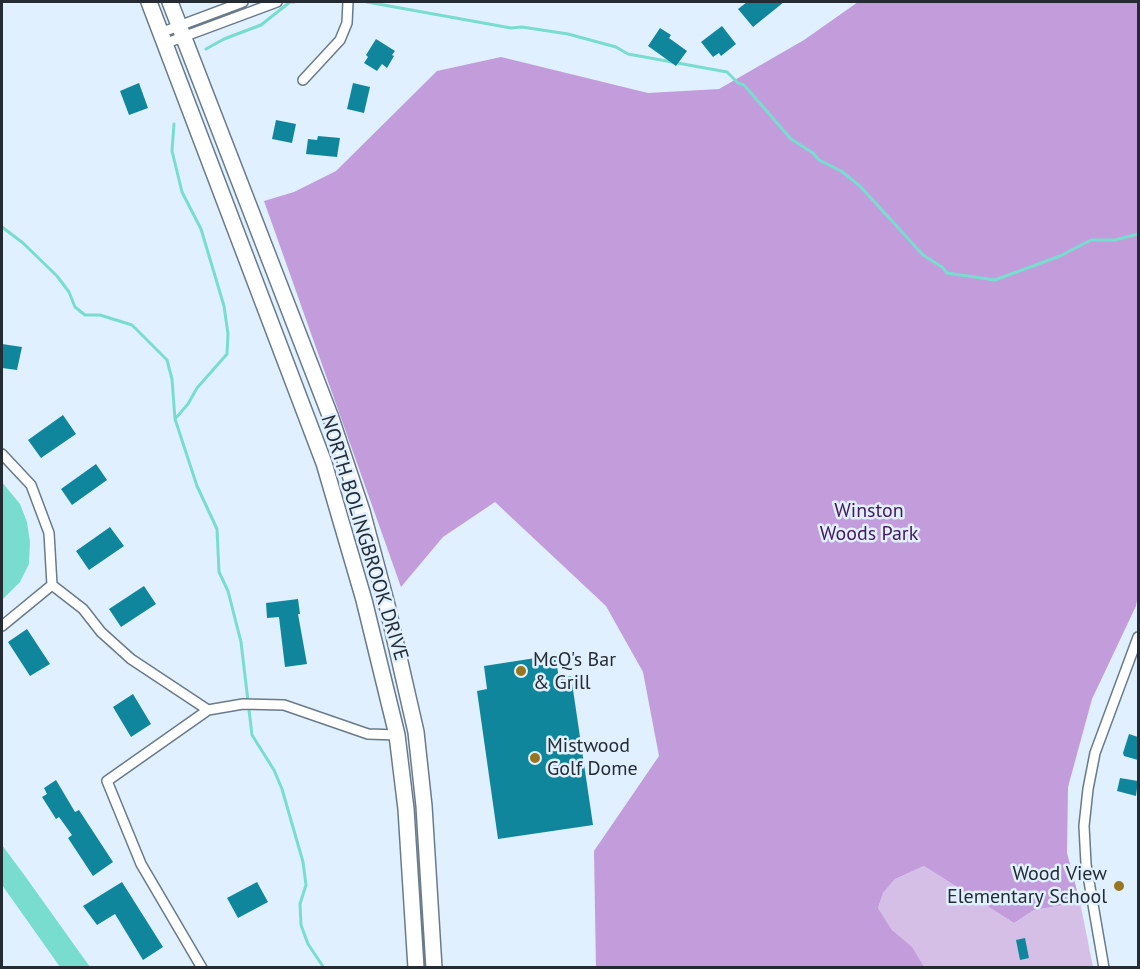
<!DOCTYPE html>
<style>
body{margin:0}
#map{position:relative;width:1140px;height:969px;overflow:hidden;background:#e0f0ff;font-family:"PT Sans",sans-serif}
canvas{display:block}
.frame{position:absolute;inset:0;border:3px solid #242b32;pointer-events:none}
</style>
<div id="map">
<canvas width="1140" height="969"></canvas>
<div class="frame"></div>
</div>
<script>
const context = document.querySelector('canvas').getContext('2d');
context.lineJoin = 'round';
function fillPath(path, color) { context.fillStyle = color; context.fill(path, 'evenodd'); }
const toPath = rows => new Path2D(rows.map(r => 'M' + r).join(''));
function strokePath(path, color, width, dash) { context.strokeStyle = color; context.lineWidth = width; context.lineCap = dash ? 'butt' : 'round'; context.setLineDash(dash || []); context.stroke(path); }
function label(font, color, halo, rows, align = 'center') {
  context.font = font + ' "PT Sans",sans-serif'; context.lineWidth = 5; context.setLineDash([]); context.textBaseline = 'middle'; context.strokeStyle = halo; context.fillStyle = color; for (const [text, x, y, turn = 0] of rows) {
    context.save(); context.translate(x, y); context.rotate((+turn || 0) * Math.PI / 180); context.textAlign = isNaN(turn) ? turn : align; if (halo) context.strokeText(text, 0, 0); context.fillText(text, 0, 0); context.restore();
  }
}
fillPath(toPath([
 [924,866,1014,923,1034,910,1080,902,1093,967,923,967,892,930,878,908,883,893,895,879]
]), '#d6bfe6');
fillPath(toPath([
 [858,2,1138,2,1138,595,1136,606,1092,699,1068,787,1067,853,1080,902,1034,910,1014,923,924,866,895,879,883,893,878,908,892,930,912,947,924,967,596,967,594,851,659,756,643,672,606,606,495,502,443,537,401,587,264,201,294,192,336,171,437,71,501,57,648,93,719,89,804,40]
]), '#c29cdb');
fillPath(toPath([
 [2,482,20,504,27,522,30,542,29,564,20,582,2,600],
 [2,845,25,876,90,967,60,967,2,885]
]), '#78ddce');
strokePath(toPath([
 [367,2,511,28,522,27,568,34,616,47,628,54,727,72,738,83,744,85,791,139,813,153,819,160,841,171,860,186,923,255,942,267,947,273,995,280,1060,256,1091,240,1115,240,1138,234],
 [206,49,224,39,261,25,290,2,294,2],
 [174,124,172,151,182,192,201,229,224,306,228,334,227,354,197,388,188,404,175,419],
 [2,227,23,243,57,276,69,292,75,307,85,315,100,315,132,325,167,360,172,379,175,419,197,486,217,529,219,572,228,591,241,642,252,735,274,770,282,789,303,862,306,885,300,904,301,925,308,944,324,968]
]), '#78ddce', 3);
fillPath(toPath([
 [747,2,784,2,753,27,738,9],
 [722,26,736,44,721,56,719,53,713,57,701,42],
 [660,28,671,35,669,38,687,51,676,66,648,46],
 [376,39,395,51,392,55,394,56,387,68,382,64,377,71,364,63,368,57,366,55],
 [139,83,148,108,129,115,120,91],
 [353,83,370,87,364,113,347,109],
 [276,120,296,124,292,143,272,139],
 [318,136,340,138,337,157,306,154,308,139,317,140],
 [2,344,22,347,17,370,2,368],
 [63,415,76,434,41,458,28,440],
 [96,464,107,480,72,505,61,489],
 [110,527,124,546,89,570,76,551],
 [144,586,156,604,121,627,109,609],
 [298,599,300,614,298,614,307,664,285,667,279,617,267,618,266,603],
 [27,629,50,664,30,676,8,642],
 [555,655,559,678,571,676,593,825,498,839,477,691,487,689,484,666],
 [133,694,151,724,131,737,113,707],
 [1129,734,1138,737,1138,760,1124,756,1123,753],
 [1120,778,1138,781,1136,796,1117,791],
 [56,780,75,812,79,810,113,862,93,876,68,838,72,835,59,817,56,819,42,797,47,794,44,788],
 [122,882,163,947,143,960,115,914,97,925,83,906],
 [257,882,268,902,238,918,227,898],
 [1025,938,1029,958,1020,960,1016,940]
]), '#10869c');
const street = toPath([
 [160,33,243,2],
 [164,44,277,2],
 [303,80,340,40,347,23,348,2],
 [2,454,31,485,49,533,52,585,83,609,101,632,131,659,208,710],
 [2,626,52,585],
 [202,968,141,864,107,781,208,710,243,704,284,705,368,734,397,735],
 [1104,968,1086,864,1084,826,1088,789,1095,753,1138,637]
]);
const primary = toPath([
 [149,2,324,463,364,600,397,735,406,809,416,968],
 [170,2,331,418,362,511,387,605,416,732,424,806,434,968]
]);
strokePath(street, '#697a8b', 12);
strokePath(primary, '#697a8b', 18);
strokePath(street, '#fff', 9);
strokePath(primary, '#fff', 15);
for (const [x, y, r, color] of [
 [521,671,6,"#97761f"],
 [535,758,6,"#97761f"],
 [1119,886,6,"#97761f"]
]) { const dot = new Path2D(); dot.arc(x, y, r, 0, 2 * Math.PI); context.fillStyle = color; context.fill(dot); strokePath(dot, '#e0f0ff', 2); }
label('20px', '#46155f', '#e0f0ff', [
 ["Winston",869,511],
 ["Woods Park",869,534]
]);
label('20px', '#242b32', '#e0f0ff', [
 ["NORTH BOLINGBROOK DRIVE",364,538,73]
]);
label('20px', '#242b32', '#e0f0ff', [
 ["McQ's Bar",533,660],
 ["& Grill",533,683],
 ["Mistwood",547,746],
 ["Golf Dome",547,769],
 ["Wood View",1107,874,"right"],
 ["Elementary School",1107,897,"right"]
], 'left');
</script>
